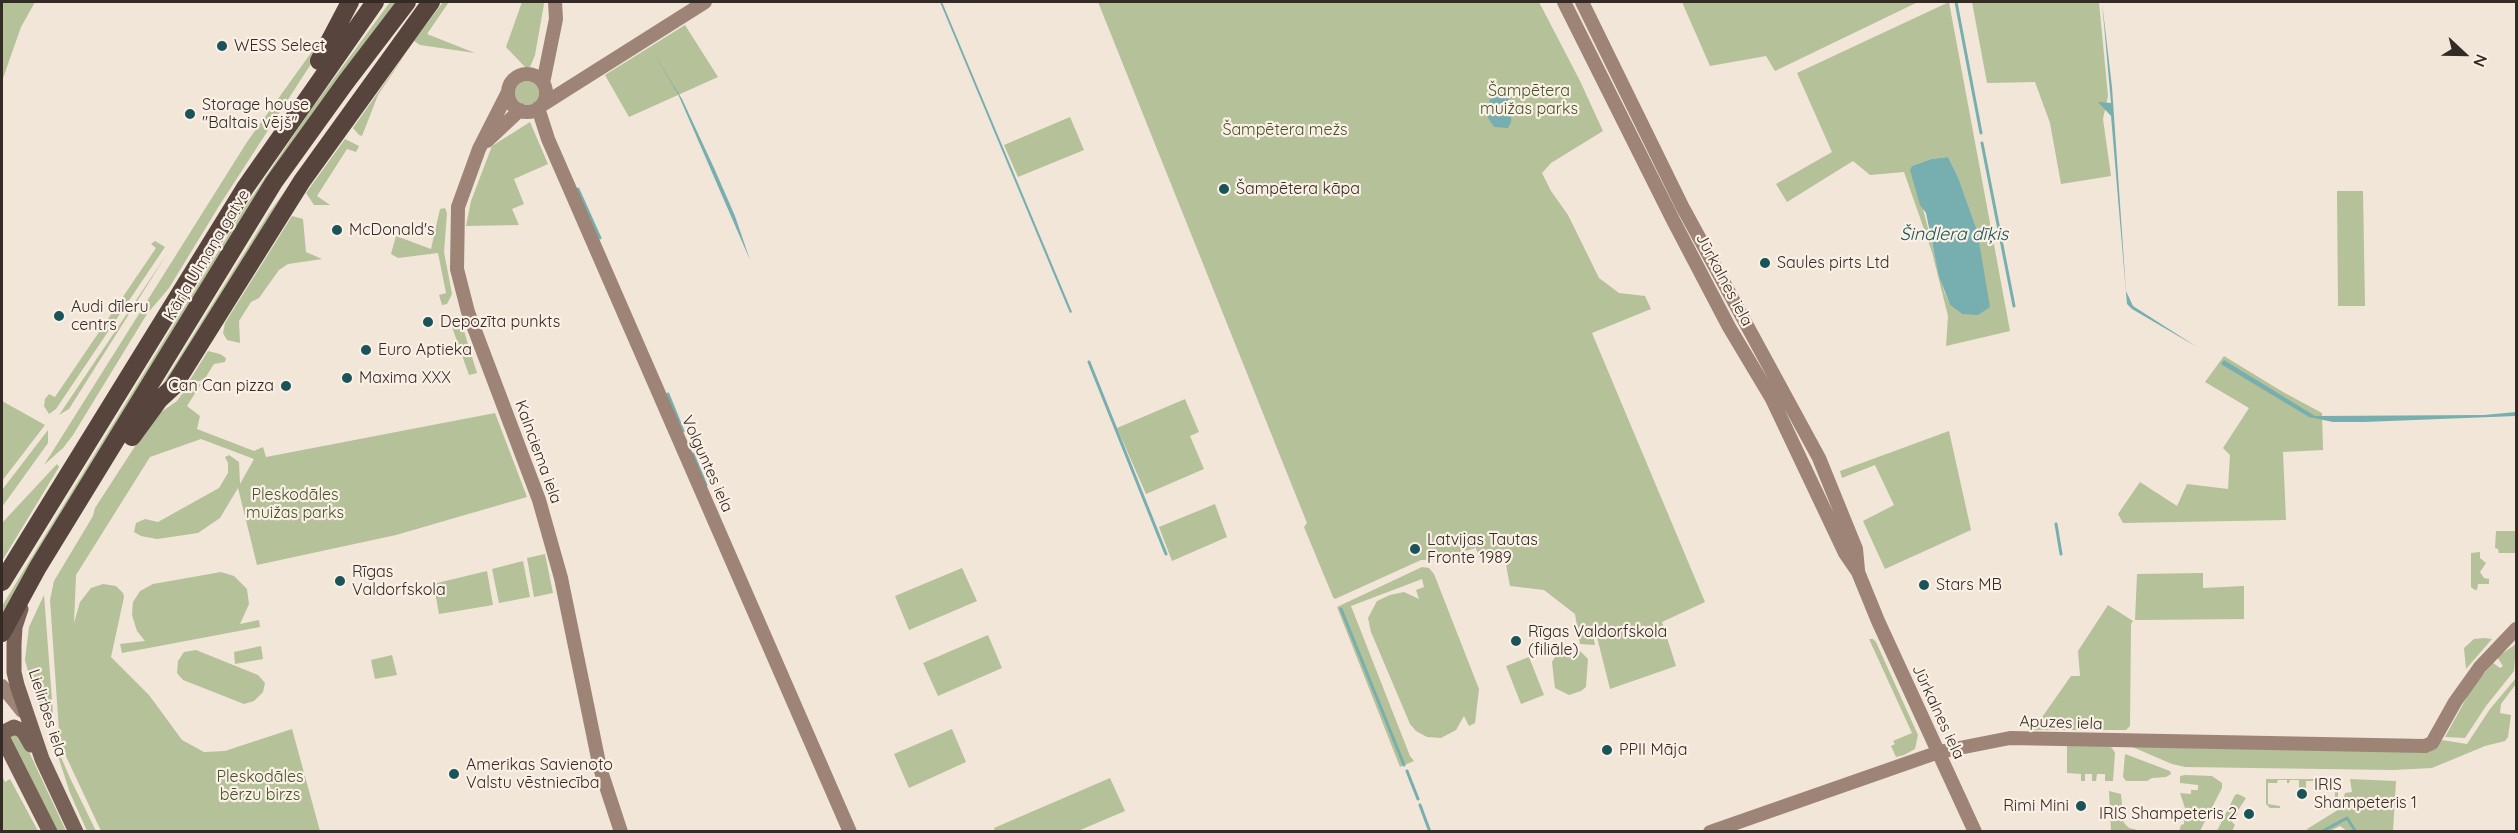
<!DOCTYPE html>
<meta charset="utf-8">
<style>
body{margin:0}
#map{position:relative;width:2518px;height:833px;overflow:hidden;background:#f2e6d9;font-family:Quicksand,sans-serif}
canvas{display:block}
.frame{position:absolute;inset:0;border:3px solid #352b26;pointer-events:none}
.north{position:absolute;left:2434px;top:24px;width:60px;height:60px;-webkit-text-stroke:4px #faf0e5;paint-order:stroke;rotate:112deg;font-size:16px;font-weight:700;line-height:24px;text-align:center;color:#352b26}
.north::after{content:'';display:block;margin:auto;width:21px;height:27px;background:#352b26;clip-path:polygon(50% 0,100% 100%,50% 72%,0 100%)}
</style>
<div id="map">
<canvas width="2518" height="833"></canvas>
<div class="frame"></div>
<div class="north">N</div>
</div>
<script>
const context = document.querySelector('canvas').getContext('2d');
context.lineJoin = 'round';
function fillPath(path, color) { context.fillStyle = color; context.fill(path, 'evenodd'); }
const toPath = rows => new Path2D(rows.map(r => 'M' + r).join(''));
function strokePath(path, color, width, dash) { context.strokeStyle = color; context.lineWidth = width; context.lineCap = dash ? 'butt' : 'round'; context.setLineDash(dash || []); context.stroke(path); }
function label(font, color, halo, rows, align = 'center') {
  context.font = font + ' Quicksand,sans-serif'; context.lineWidth = 4.5; context.setLineDash([]); context.textBaseline = 'middle'; context.strokeStyle = halo; context.fillStyle = color; for (const [text, x, y, turn = 0] of rows) {
    context.save(); context.translate(x, y); context.rotate((+turn || 0) * Math.PI / 180); context.textAlign = isNaN(turn) ? turn : align; if (halo) context.strokeText(text, 0, 0); context.fillText(text, 0, 0); context.restore();
  }
}
fillPath(toPath([
 [2,2,35,2,21,27,2,81],
 [390,2,398,2,2,616,2,606,246,206,310,111],
 [421,2,191,352,161,387,269,213],
 [443,2,449,2,427,34,475,53,420,45,414,41],
 [522,2,543,2,544,4,535,55,530,67,526,68,506,47],
 [1098,2,1539,2,1580,81,1603,131,1551,163,1542,173,1551,191,1568,215,1599,278,1619,293,1645,296,1651,309,1592,333,1705,602,1662,622,1676,666,1610,689,1596,633,1593,635,1595,645,1580,644,1575,614,1544,590,1510,586,1503,549,1489,557,1479,557,1476,548,1431,560,1421,560,1335,599,1333,597,1304,527,1307,523],
 [1682,2,1918,2,1775,71,1766,56,1710,66],
 [1949,2,2010,331,1946,346,1948,316,1932,252,1904,172,1870,175,1853,161,1787,202,1776,184,1832,152,1797,73],
 [1948,157,1958,177,1977,230,1962,314,1950,305,1944,291,1912,166,1931,159],
 [1972,2,2099,2,2108,96,2103,119,2111,176,2061,184,2050,123,2035,82,1987,83],
 [685,25,718,77,629,117,605,75],
 [326,32,322,47,219,206,169,288,147,314,73,435,63,448,44,465,247,142],
 [408,50,378,95,362,136,359,135,353,128],
 '515 93a12 12 0 1 1 24 0a12 12 0 1 1-24 0Z',
 [1070,117,1084,150,1018,177,1004,145],
 [530,122,548,164,514,179,524,204,512,209,519,225,466,226,471,201,492,146],
 [345,139,359,146,356,152,347,149,317,196,330,205,314,205,306,193],
 [2337,191,2363,191,2365,306,2338,306],
 [445,208,447,213,444,252,452,294,447,304,442,305,439,295,446,293,438,253,398,258,391,254,396,236,431,249,440,209],
 [292,216,303,219,306,252,322,259,288,264,279,270,259,298,251,302,239,321,240,343,227,340,223,333,225,323],
 [155,241,165,247,56,409,49,414,44,406,45,399,49,394,55,397,156,248,151,244],
 [167,254,69,409,59,415],
 [456,326,464,331,477,373,469,375,452,327],
 [208,351,220,354,226,358,225,362,214,364,204,380,188,383],
 [2224,356,2283,392,2322,413,2323,450,2283,452,2286,520,2123,523,2118,514,2140,482,2177,506,2187,484,2228,489,2230,455,2223,448,2249,408,2205,382],
 [201,384,187,406,200,416,197,429,254,451,263,447,266,457,495,413,527,497,396,535,257,565,238,488,220,518,198,533,157,539,141,536,134,532,136,523,145,519,158,522,219,488,228,473,228,463,225,457,229,455,239,462,240,484,254,459,201,439,150,457,76,575,74,623,80,602,91,588,103,584,116,586,123,593,124,597,111,657,149,695,182,740,204,752,225,751,292,729,320,831,101,831,64,752,59,731,50,600,54,581,93,516,95,508,154,417,177,401,187,387],
 [1185,399,1199,432,1190,436,1204,469,1146,494,1117,428],
 [2,401,45,425,2,481],
 [48,430,48,443,2,507,2,490],
 [1949,431,1971,530,1885,569,1863,521,1894,505,1875,465,1842,478,1840,471],
 [57,464,59,467,2,561,2,523],
 [1215,504,1227,537,1172,561,1159,527],
 [2496,531,2516,531,2516,553,2499,553,2498,549,2495,548],
 [2480,552,2480,558,2486,563,2480,572,2484,578,2489,579,2489,584,2478,584,2477,590,2475,590,2471,587,2471,553],
 [545,554,553,593,534,597,527,558],
 [523,561,530,597,499,603,492,569],
 [1422,567,1429,568,1434,574,1479,689,1475,723,1469,726,1464,716,1456,730,1441,738,1427,737,1416,731,1410,724,1371,632,1368,618,1377,601,1390,595,1404,592,1419,599,1416,590,1424,587,1422,579,1351,606,1410,756,1414,761,1400,767,1337,607],
 [962,568,977,601,909,630,895,596],
 [487,571,493,605,439,614,434,586,437,583],
 [221,572,234,576,247,589,249,604,240,624,259,620,260,627,122,653,120,644,145,641,137,631,132,615,133,602,140,591,153,584],
 [2203,573,2203,588,2244,586,2244,619,2135,620,2137,574],
 [44,595,53,713,52,728,33,690,25,660,29,627],
 [2108,605,2133,621,2131,624,2130,726,2126,730,2033,730,2071,676,2080,676,2078,651],
 [988,635,1002,668,938,696,923,663],
 [2484,638,2492,639,2466,669,2464,648,2474,639],
 [1869,639,1873,639,1876,642,1918,735,1915,749,1904,755,1896,757,1891,746,1895,744,1893,741,1912,733],
 [2516,644,2514,671,2486,706,2465,738,2445,737,2472,688,2493,663,2500,668,2503,666,2497,657],
 [261,646,263,659,235,664,234,652],
 [196,650,258,675,265,683,263,692,254,701,244,704,183,680,177,673,178,661,184,652],
 [1570,650,1580,651,1588,659,1586,687,1581,691,1569,695,1555,688,1552,662,1556,655],
 [392,655,397,675,375,679,371,660],
 [1529,657,1544,695,1521,704,1506,666],
 [2516,678,2516,684,2501,704,2500,713,2511,715,2508,737,2505,741,2485,746,2432,768,2393,770,2185,767,2172,764,2130,746,2436,747,2442,740,2467,744,2490,709],
 [952,729,966,762,909,788,894,754],
 [14,733,23,739,66,831,55,831,9,741],
 [2067,743,2108,745,2112,748,2115,753,2113,781,2105,781,2105,774,2097,774,2096,781,2092,781,2092,774,2085,774,2085,781,2081,781,2081,774,2067,773],
 [2125,754,2170,771,2171,774,2166,777,2152,778,2147,781,2126,781,2123,777],
 [60,755,70,778,96,831,87,831,70,793,58,756],
 [2185,775,2212,776,2222,783,2222,788,2200,831,2179,831,2181,825,2184,824,2185,808,2180,793,2191,794,2191,790,2198,790,2198,785,2180,783,2180,776],
 [2,776,5,782,10,779,38,831,2,831],
 [1110,778,1125,811,1078,831,995,831,994,828],
 [2266,779,2334,779,2338,785,2338,802,2323,811,2323,804,2330,804,2330,800,2335,800,2335,785,2326,784,2326,782,2314,784,2314,781,2306,781,2306,788,2299,788,2299,780,2290,780,2289,783,2287,783,2287,780,2278,780,2277,783,2268,783,2268,804,2280,806,2280,808,2270,808,2266,804],
 [2350,779,2396,781,2393,831,2347,831,2340,826,2330,831,2308,831,2307,829,2341,808,2345,793,2352,792],
 [2109,791,2121,794,2124,823,2129,828,2142,831,2111,831],
 [2238,794,2246,798,2237,812,2238,813,2236,817,2234,817,2232,822,2235,825,2232,831,2217,831,2235,795]
]), '#b4c199');
fillPath(toPath([
 [940,2,942,2,1072,312,1070,313],
 [2102,2,2112,87,2126,291,2133,306,2197,347,2132,309,2127,304,2111,116,2098,102,2111,103],
 [651,49,682,99,715,170,735,216,750,260,678,94],
 [1498,94,1510,99,1512,105,1511,122,1508,128,1494,127,1487,116,1490,99],
 [1948,157,1958,177,1977,230,1990,307,1978,315,1962,314,1950,305,1939,276,1926,213,1920,205,1910,170,1912,166,1931,159],
 [2224,360,2315,416,2484,415,2516,412,2516,416,2364,422,2333,422,2309,417,2221,364]
]), '#77aeaf');
strokePath(toPath([
 [1956,2,1981,133],
 [1982,143,2014,306],
 [578,189,600,238],
 [1089,362,1166,554],
 [668,394,683,431],
 [693,454,706,485],
 [2056,524,2061,554],
 [1341,609,1404,765],
 [1407,771,1418,799],
 [1420,805,1430,832],
 [2321,832,2347,818,2356,832]
]), '#77aeaf', 3);
strokePath(toPath([
 [1564,2,1673,220,1729,327,1772,399,1845,553,1858,572,1878,621,1975,832],
 [1582,2,1682,206,1819,458,1856,549,1858,570],
 '508 93a19 19 0 1 1 38 0a19 19 0 1 1-38 0Z',
 [543,83,556,19,555,2],
 [508,92,479,149,458,207,457,269,468,312,539,500,561,578,600,768,621,832],
 [542,105,705,2],
 [538,108,548,139,850,832],
 [487,141,520,110],
 [2,686,22,711],
 [1710,832,1939,752,2010,738,2425,746,2432,743,2455,702,2480,667,2516,629]
]), '#9e8476', 14);
strokePath(toPath([
 [21,609,15,627,14,644,14,672,17,685,42,759,76,832],
 [2,737,50,832],
 [2,738,6,731,14,727,23,731,31,745]
]), '#786257', 15);
strokePath(toPath([
 [319,61,350,2],
 [132,437,159,400,173,387,302,181,431,2],
 [2,582,245,188,375,2],
 [2,633,38,567,274,182,346,82,407,2]
]), '#57453d', 18);
for (const [x, y, r, color] of [
 [222,46,6,"#1b5458"],
 [190,114,6,"#1b5458"],
 [1224,189,6,"#1b5458"],
 [337,230,6,"#1b5458"],
 [1765,263,6,"#1b5458"],
 [59,316,6,"#1b5458"],
 [428,322,6,"#1b5458"],
 [366,350,6,"#1b5458"],
 [347,378,6,"#1b5458"],
 [286,386,6,"#1b5458"],
 [1415,549,6,"#1b5458"],
 [340,581,6,"#1b5458"],
 [1924,585,6,"#1b5458"],
 [1516,641,6,"#1b5458"],
 [1607,750,6,"#1b5458"],
 [454,774,6,"#1b5458"],
 [2302,794,6,"#1b5458"],
 [2081,806,6,"#1b5458"],
 [2249,814,6,"#1b5458"]
]) { const dot = new Path2D(); dot.arc(x, y, r, 0, 2 * Math.PI); context.fillStyle = color; context.fill(dot); strokePath(dot, '#faf0e5', 2); }
label('16px', '#352b26', '#faf0e5', [
 ["WESS Select",234,46],
 ["Storage house",202,105],
 ["\"Baltais vējš\"",202,123],
 ["Šampētera kāpa",1236,189],
 ["McDonald's",349,230],
 ["Saules pirts Ltd",1777,263],
 ["Audi dīleru",71,307],
 ["centrs",71,325],
 ["Depozīta punkts",440,322],
 ["Euro Aptieka",378,350],
 ["Maxima XXX",359,378],
 ["Can Can pizza",274,386,"right"],
 ["Latvijas Tautas",1427,540],
 ["Fronte 1989",1427,558],
 ["Rīgas",352,572],
 ["Valdorfskola",352,590],
 ["Stars MB",1936,585],
 ["Rīgas Valdorfskola",1528,632],
 ["(filiāle)",1528,650],
 ["PPII Māja",1619,750],
 ["Amerikas Savienoto",466,765],
 ["Valstu vēstniecība",466,783],
 ["IRIS",2314,785],
 ["Shampeteris 1",2314,803],
 ["Rimi Mini",2069,806,"right"],
 ["IRIS Shampeteris 2",2237,814,"right"]
], 'left');
label('16px', '#455429', '#faf0e5', [
 ["Šampētera",1529,91],
 ["muižas parks",1529,109],
 ["Šampētera mežs",1285,130],
 ["Pleskodāles",295,495],
 ["muižas parks",295,513],
 ["Pleskodāles",260,777],
 ["bērzu birzs",260,795]
]);
label('16px', '#352b26', '#faf0e5', [
 ["Kārļa Ulmaņa gatve",207,255,-59],
 ["Jūrkalnes iela",1724,280,62],
 ["Kalnciema iela",538,452,70],
 ["Volguntes iela",707,464,66],
 ["Jūrkalnes iela",1938,712,65],
 ["Lielirbes iela",47,713,72],
 ["Apuzes iela",2061,723,2]
]);
label('italic 18px', '#1b5458', '#faf0e5', [
 ["Šindlera dīķis",1954,235]
]);
</script>
